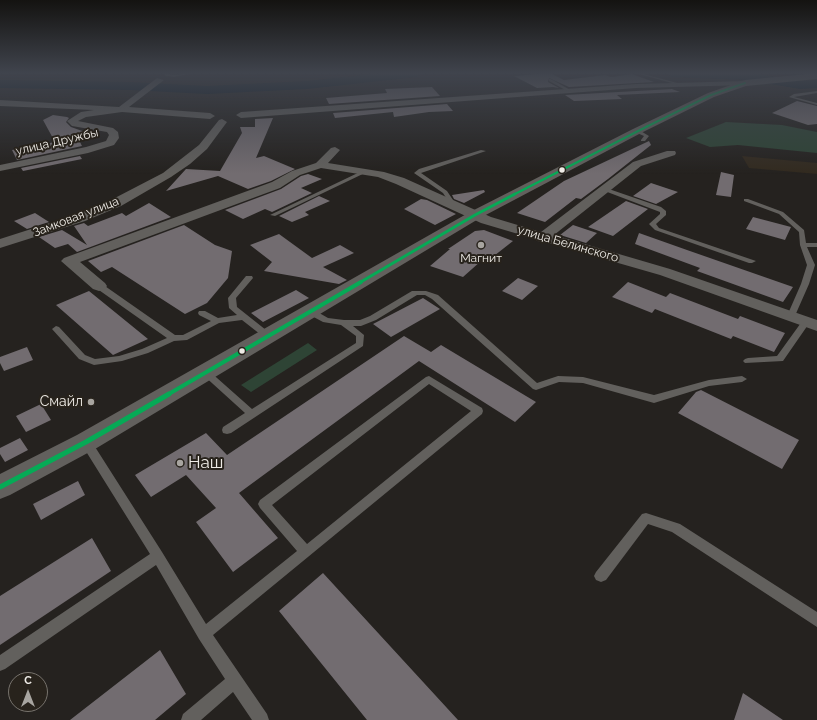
<!DOCTYPE html>
<meta charset="utf-8">
<style>
body{margin:0}
#map{position:relative;width:817px;height:720px;overflow:hidden;background:#25221f;font-family:Raleway,sans-serif}
canvas{display:block}
.north{position:absolute;left:8px;top:672px;width:40px;height:40px;box-sizing:border-box;background:#28231c;border:1px solid #77736d;border-radius:50%;rotate:0deg;font-size:11px;font-weight:700;line-height:16px;text-align:center;color:#eeebe6}
.north::after{content:'';display:block;margin:auto;width:14px;height:18px;background:#a8a5a0;clip-path:polygon(50% 0,100% 100%,50% 72%,0 100%)}
</style>
<div id="map">
<canvas width="817" height="720"></canvas>
<div class="north">С</div>
</div>
<script>
const context = document.querySelector('canvas').getContext('2d');
context.lineJoin = 'round';
function fillPath(path, color) { context.fillStyle = color; context.fill(path, 'evenodd'); }
const toPath = rows => new Path2D(rows.map(r => 'M' + r).join(''));
function strokePath(path, color, width, dash) { context.strokeStyle = color; context.lineWidth = width; context.lineCap = dash ? 'butt' : 'round'; context.setLineDash(dash || []); context.stroke(path); }
function label(font, color, halo, rows, align = 'center') {
  context.font = font + ' Raleway,sans-serif'; context.lineWidth = 4; context.setLineDash([]); context.textBaseline = 'middle'; context.strokeStyle = halo; context.fillStyle = color; for (const [text, x, y, turn = 0] of rows) {
    context.save(); context.translate(x, y); context.rotate((+turn || 0) * Math.PI / 180); context.textAlign = isNaN(turn) ? turn : align; if (halo) context.strokeText(text, 0, 0); context.fillText(text, 0, 0); context.restore();
  }
}
fillPath(toPath([
 [742,156,817,163,817,174,749,168]
]), '#322a1f');
fillPath(toPath([
 [726,122,782,125,817,132,817,153,738,145,710,147,686,138],
 [308,343,317,350,251,392,241,385]
]), '#2e4435');
fillPath(toPath([
 [385,73,422,73,416,77,307,89,207,94,130,90,0,88,0,80,130,82,207,86,307,81,385,73],
 [666,73,750,73,800,81,817,80,817,88,800,89,748,80,672,77,666,73]
]), '#031420');
fillPath(toPath([
 [550,73,564,80,605,75,611,77,632,74,654,82,569,87,549,78,548,82,559,88,553,87,537,88,514,76],
 [432,87,440,96,329,104,326,98,387,93,385,89],
 [672,89,680,92,617,95,622,99,574,101,565,95],
 [797,101,817,106,817,124,808,125,772,113],
 [447,104,453,111,429,112,394,117,393,112,335,118,333,113],
 [53,115,67,117,69,118,66,122,71,127,85,132,76,134,82,146,17,160,12,150,55,142,43,120],
 [273,118,256,158,264,156,295,169,271,181,248,189,218,176,166,191,186,169,220,171,242,133,240,127,255,127,255,119],
 [649,141,651,145,608,179,581,199,576,198,545,222,517,213,564,181],
 [80,156,82,159,23,171,21,168],
 [721,172,734,175,731,197,716,195],
 [308,174,322,179,301,188,312,193,272,212,265,209,243,219,225,210,281,189,301,176],
 [651,183,678,192,656,204,633,196],
 [484,190,485,192,464,203,454,199,452,195],
 [319,196,330,201,305,212,309,215,292,222,279,216],
 [421,199,427,200,456,214,435,225,404,209],
 [626,201,648,209,613,236,588,227],
 [149,203,171,217,77,252,68,244,55,248,39,237,62,230,87,245,74,226,84,223,88,226,122,213,126,216],
 [35,213,49,222,27,229,14,221],
 [753,217,791,227,785,240,746,229],
 [184,225,215,245,232,251,228,278,207,303,185,314,112,267,101,272,88,261],
 [573,225,597,233,586,243,560,235],
 [484,230,513,241,485,263,481,261,463,277,430,266,450,249,448,249,475,231],
 [639,233,687,250,793,287,783,302,697,271,700,268,635,244],
 [279,234,312,258,340,245,354,253,323,267,347,280,339,284,264,271,272,262,250,245],
 [518,278,538,286,522,300,502,291],
 [628,282,666,297,670,293,738,319,740,316,785,333,774,352,733,336,731,339,655,309,652,313,612,297],
 [296,290,309,298,263,322,251,313],
 [89,291,148,339,113,355,56,305],
 [423,298,440,309,391,337,373,324],
 [404,336,431,352,441,345,536,402,515,422,419,361,239,493,278,538,233,572,196,522,216,508,186,475,151,497,135,475,206,433,227,455],
 [27,347,33,360,4,371,0,363,0,357],
 [701,390,799,440,782,469,678,413,696,392],
 [41,404,51,420,26,432,16,416],
 [20,438,28,450,5,462,0,454,0,448],
 [78,481,85,495,41,520,33,504],
 [92,538,111,571,0,645,0,596],
 [323,573,458,720,367,720,279,611],
 [160,650,186,694,155,720,70,720],
 [743,693,783,720,734,720]
]), '#726c70');
fillPath(toPath([
 [163,73,174,75,194,73,174,77,166,76,163,73],
 [635,73,640,73,685,85,683,86,635,73],
 [549,79,551,79,572,91,569,92,549,81,549,79],
 [817,91,817,93,794,97,817,103,817,105,789,97,794,94,817,91],
 [635,130,639,130,649,136,645,141,641,141,641,140,644,136,635,132,635,130],
 [481,150,486,151,421,173,447,191,457,206,456,207,452,207,443,193,414,173,419,169,481,150],
 [364,170,369,171,275,216,270,215,364,170],
 [602,188,606,188,661,207,666,211,666,215,656,224,659,228,756,261,752,263,749,263,655,230,649,224,660,214,660,212,602,190,602,188],
 [744,199,748,199,783,212,804,230,806,243,817,243,817,247,807,247,815,265,809,284,794,318,791,318,787,316,801,284,807,265,800,245,799,232,779,214,744,201,744,199],
 [246,276,252,276,253,278,236,298,237,307,271,334,272,336,271,338,265,338,242,320,219,323,187,340,174,341,148,353,122,361,94,365,79,359,52,329,56,326,59,327,85,355,95,359,119,356,142,349,167,338,96,288,96,284,102,284,175,335,183,335,211,321,199,315,198,313,199,311,205,311,218,318,237,315,229,308,228,298,246,276],
 [412,291,426,291,438,295,537,383,558,376,583,377,654,395,709,380,742,376,747,379,742,382,709,386,654,403,583,383,559,382,536,390,533,389,432,299,425,295,417,295,376,320,361,326,353,326,364,335,363,346,231,433,227,434,223,433,222,430,223,427,245,413,202,374,200,372,202,370,208,370,252,409,356,343,356,336,341,325,323,322,308,314,307,312,308,310,314,310,328,318,344,320,360,320,370,316,412,291],
 [806,319,810,322,783,361,745,363,743,361,745,359,748,358,777,356,803,320,806,319],
 [429,376,482,408,483,411,482,414,213,635,267,714,269,720,252,720,233,692,201,720,181,720,183,714,225,679,199,639,156,565,5,669,0,671,0,655,150,554,82,445,81,442,82,439,86,438,90,439,162,552,206,624,297,551,260,508,258,504,260,500,426,377,429,376],
 [429,384,471,411,307,544,272,505,429,384],
 [646,513,680,524,817,612,817,627,672,532,648,524,606,580,601,582,596,580,594,576,596,572,642,514,646,513]
]), '#62605d');
fillPath(toPath([
 [157,78,164,80,129,107,210,113,215,116,210,119,122,112,86,117,78,121,113,128,118,132,119,138,114,145,88,153,0,171,0,165,86,147,106,141,109,135,107,132,72,126,67,121,81,112,94,110,0,106,0,100,119,107,157,78],
 [745,81,749,83,748,85,636,88,241,118,236,115,241,112,636,84,745,81],
 [222,119,227,122,207,149,190,164,171,177,121,206,85,221,0,248,0,239,75,215,111,200,163,173,199,145,219,120,222,119],
 [335,147,340,150,328,163,384,172,404,178,491,217,541,232,633,162,667,151,675,151,676,153,675,155,641,166,554,235,670,269,817,320,817,331,660,275,545,242,537,241,535,239,481,223,396,184,378,177,321,168,300,175,280,188,80,262,105,283,107,286,105,289,99,291,93,289,61,261,64,258,272,182,292,171,316,163,331,148,335,147]
]), '#62605d');
fillPath(toPath([
 [817,73,817,79,746,86,714,97,641,133,480,218,95,449,10,495,0,499,0,474,77,435,470,212,633,129,708,93,745,80,817,73]
]), '#62605d');
strokePath(toPath([
 [646,127,711,95,745,83]
]), '#06aa56', 2);
strokePath(toPath([
 [513,195,648,126]
]), '#06aa56', 2.5);
strokePath(toPath([
 [359,283,475,215,515,194]
]), '#06aa56', 3);
strokePath(toPath([
 [167,395,361,282]
]), '#06aa56', 4);
strokePath(toPath([
 [0,487,86,442,169,394]
]), '#06aa56', 5);
const sky = context.createLinearGradient(0, 0, 0, 174);
sky.addColorStop(0, '#141311');
sky.addColorStop(0.42, '#40444d');
sky.addColorStop(1, '#40444d00');
context.fillStyle = sky;
context.fillRect(0, 0, 817, 174);
for (const [x, y, r, color] of [
 [562,170,3.5,"#eeebe6"],
 [481,245,4,"#a8a5a0"],
 [242,351,3.5,"#eeebe6"],
 [91,402,4,"#a8a5a0"],
 [180,463,4,"#a8a5a0"]
]) { const dot = new Path2D(); dot.arc(x, y, r, 0, 2 * Math.PI); context.fillStyle = color; context.fill(dot); strokePath(dot, '#28231c', 1.5); }
label('12px', '#eeebe6', '#28231c', [
 ["улица Дружбы",57,142,-13],
 ["Замковая улица",76,217,-21],
 ["улица Белинского",568,244,16]
]);
label('12px', '#eeebe6', '#28231c', [
 ["Магнит",481,258]
]);
label('14px', '#eeebe6', '#28231c', [
 ["Смайл",83,402]
], 'right');
label('17px', '#eeebe6', '#28231c', [
 ["Наш",188,463]
], 'left');
</script>
